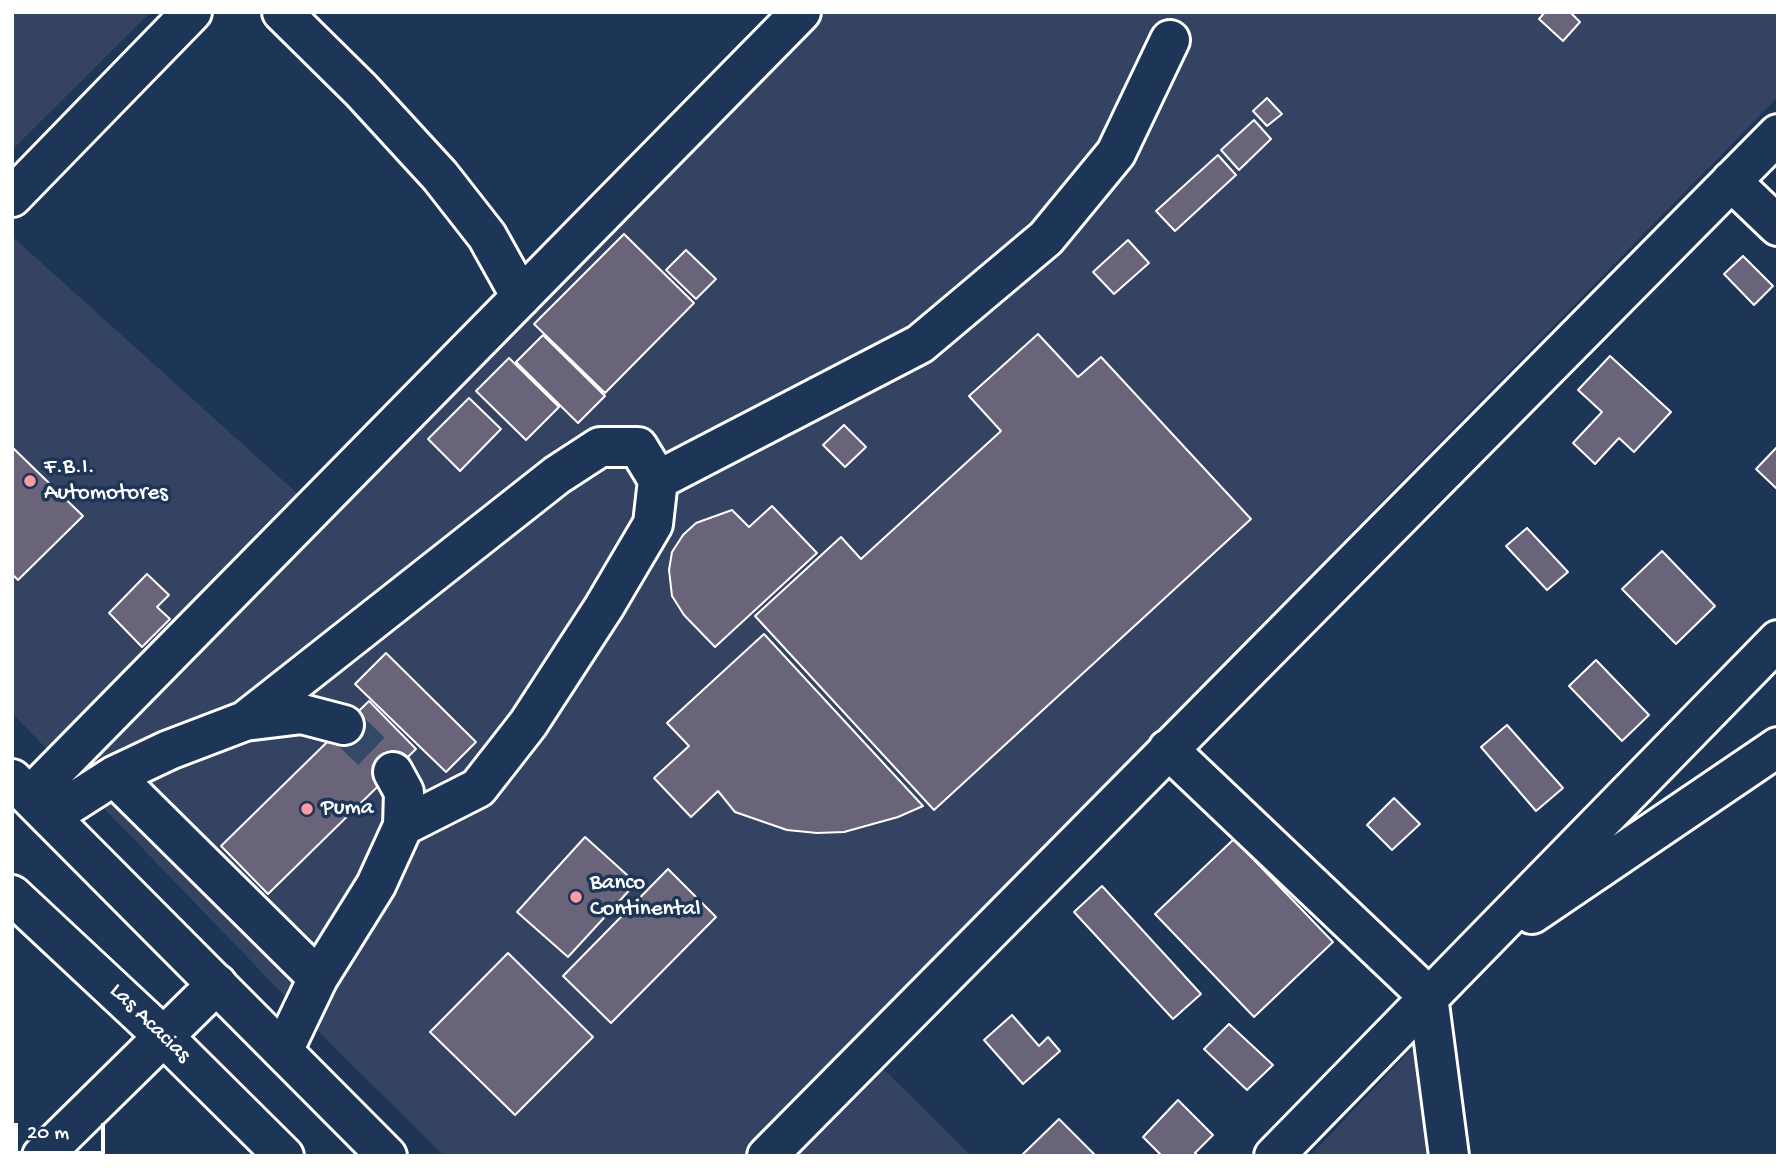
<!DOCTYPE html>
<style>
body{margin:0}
#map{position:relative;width:1790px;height:1168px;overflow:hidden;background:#1d3557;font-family:"Gochi Hand",sans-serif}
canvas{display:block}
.frame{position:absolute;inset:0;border:14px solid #fff;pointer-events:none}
.scale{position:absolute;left:14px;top:1123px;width:91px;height:32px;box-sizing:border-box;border:4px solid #fff;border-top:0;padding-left:9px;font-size:21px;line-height:24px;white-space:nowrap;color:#fff;-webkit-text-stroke:5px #1d3557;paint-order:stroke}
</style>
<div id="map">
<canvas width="1790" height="1168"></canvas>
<div class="frame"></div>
<div class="scale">20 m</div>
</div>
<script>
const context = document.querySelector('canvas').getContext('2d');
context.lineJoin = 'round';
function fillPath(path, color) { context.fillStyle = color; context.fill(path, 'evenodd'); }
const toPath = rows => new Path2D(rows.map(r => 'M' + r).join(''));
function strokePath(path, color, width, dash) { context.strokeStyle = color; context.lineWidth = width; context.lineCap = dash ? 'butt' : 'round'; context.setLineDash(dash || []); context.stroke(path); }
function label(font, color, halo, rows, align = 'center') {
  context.font = font + ' "Gochi Hand",sans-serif'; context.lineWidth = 7; context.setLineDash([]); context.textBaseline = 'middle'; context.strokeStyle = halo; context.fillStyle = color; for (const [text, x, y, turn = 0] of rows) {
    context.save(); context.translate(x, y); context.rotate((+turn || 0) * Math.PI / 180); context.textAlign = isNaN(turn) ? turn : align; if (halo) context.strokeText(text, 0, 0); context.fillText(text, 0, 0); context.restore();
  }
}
fillPath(toPath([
 [12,12,151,12,12,150],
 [810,12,1778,12,1778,97,854,1040,971,1156,444,1156,330,1043,12,713,12,240,14,238,309,504],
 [1418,1042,1434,1156,1310,1156]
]), '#344362');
const building = toPath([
 [1545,12,1570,12,1580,22,1563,41,1539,19,1545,12],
 [1267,98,1282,114,1267,126,1253,111,1267,98],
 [1254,120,1271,139,1239,170,1221,150,1254,120],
 [1218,155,1236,175,1175,231,1156,211,1218,155],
 [624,234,694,303,605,393,534,324,624,234],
 [1128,240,1149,263,1114,294,1093,272,1128,240],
 [686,250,716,279,696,299,666,270,686,250],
 [1743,256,1773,286,1754,305,1724,274,1743,256],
 [1038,334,1078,377,1101,357,1251,519,934,810,755,616,841,537,861,559,1001,431,969,396,1038,334],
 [543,335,605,396,578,423,516,362,543,335],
 [1610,356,1671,412,1634,452,1619,438,1595,464,1573,443,1602,412,1578,390,1610,356],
 [509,358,559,407,526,440,476,391,509,358],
 [469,398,501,429,460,471,428,439,469,398],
 [844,425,866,447,845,467,823,445,844,425],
 [1778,446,1778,490,1756,469,1778,446],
 [12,447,83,516,18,580,12,574,12,447],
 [772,506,817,553,715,647,684,615,672,596,669,570,672,552,683,535,696,523,732,510,749,527,772,506],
 [1527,528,1568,572,1547,590,1506,546,1527,528],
 [1662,551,1715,606,1676,644,1622,589,1662,551],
 [147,574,169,595,157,607,170,619,142,647,109,613,147,574],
 [764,634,923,806,898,817,844,832,817,833,787,830,735,812,718,791,691,817,654,778,689,746,667,723,764,634],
 [386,653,476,742,446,772,355,684,386,653],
 [1596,660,1649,715,1622,741,1569,686,1596,660],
 [369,701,416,749,268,894,221,846,369,701],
 [1507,725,1563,788,1536,811,1481,747,1507,725],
 [1394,798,1420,824,1392,850,1367,825,1394,798],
 [585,837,636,883,568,957,517,912,585,837],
 [1234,839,1333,942,1254,1017,1155,914,1234,839],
 [668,869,716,917,611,1023,563,976,668,869],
 [1102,886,1201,994,1173,1019,1074,912,1102,886],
 [508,953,593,1037,515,1115,430,1032,508,953],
 [1012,1015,1039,1046,1048,1037,1060,1051,1023,1084,984,1040,1012,1015],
 [1229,1024,1273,1065,1247,1090,1204,1049,1229,1024],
 [1178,1100,1213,1135,1195,1153,1198,1156,1162,1156,1143,1137,1178,1100],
 [1059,1119,1096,1156,1021,1156,1059,1119]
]);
fillPath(building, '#6a647a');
strokePath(building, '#fff', 2);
strokePath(toPath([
 [344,725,393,772]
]), '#344968', 38, [38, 19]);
const minor = toPath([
 [282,12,361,90,440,176,487,236,521,297],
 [1731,181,1778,226],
 [12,197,192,12],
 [658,480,920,344,1046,238,1116,153,1170,40],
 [245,721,557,475,600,447,638,447,658,480,653,524,604,607,528,724,478,788,403,826],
 [1168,749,1428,996,1449,1156],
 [114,776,318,978],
 [30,796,801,12],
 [50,817,114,776,169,750,245,721,302,714,344,725],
 [12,895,163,1036,284,1156],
 [1532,914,1778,747],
 [283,1051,318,978,376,885,403,826,404,792,393,772],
 [42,1156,217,984],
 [767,1156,1778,134],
 [1274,1156,1778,640]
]);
const highway = toPath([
 [12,779,387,1156]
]);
strokePath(minor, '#fff', 44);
strokePath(highway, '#fff', 44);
strokePath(minor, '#1d3557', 38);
strokePath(highway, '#1d3557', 38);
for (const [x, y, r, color] of [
 [30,481,7,"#ff9aa2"],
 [307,809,7,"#ff9aa2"],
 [576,897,7,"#ff9aa2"]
]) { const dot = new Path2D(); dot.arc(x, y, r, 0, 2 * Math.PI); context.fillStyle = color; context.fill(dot); strokePath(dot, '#1d3557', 2.5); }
label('23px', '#fff', '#1d3557', [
 ["F.B.I.",44,468],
 ["Automotores",44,494],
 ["Puma",321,809],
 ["Banco",590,884],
 ["Continental",590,910]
], 'left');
label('23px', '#fff', '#1d3557', [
 ["Las Acacias",149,1024,44]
]);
</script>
